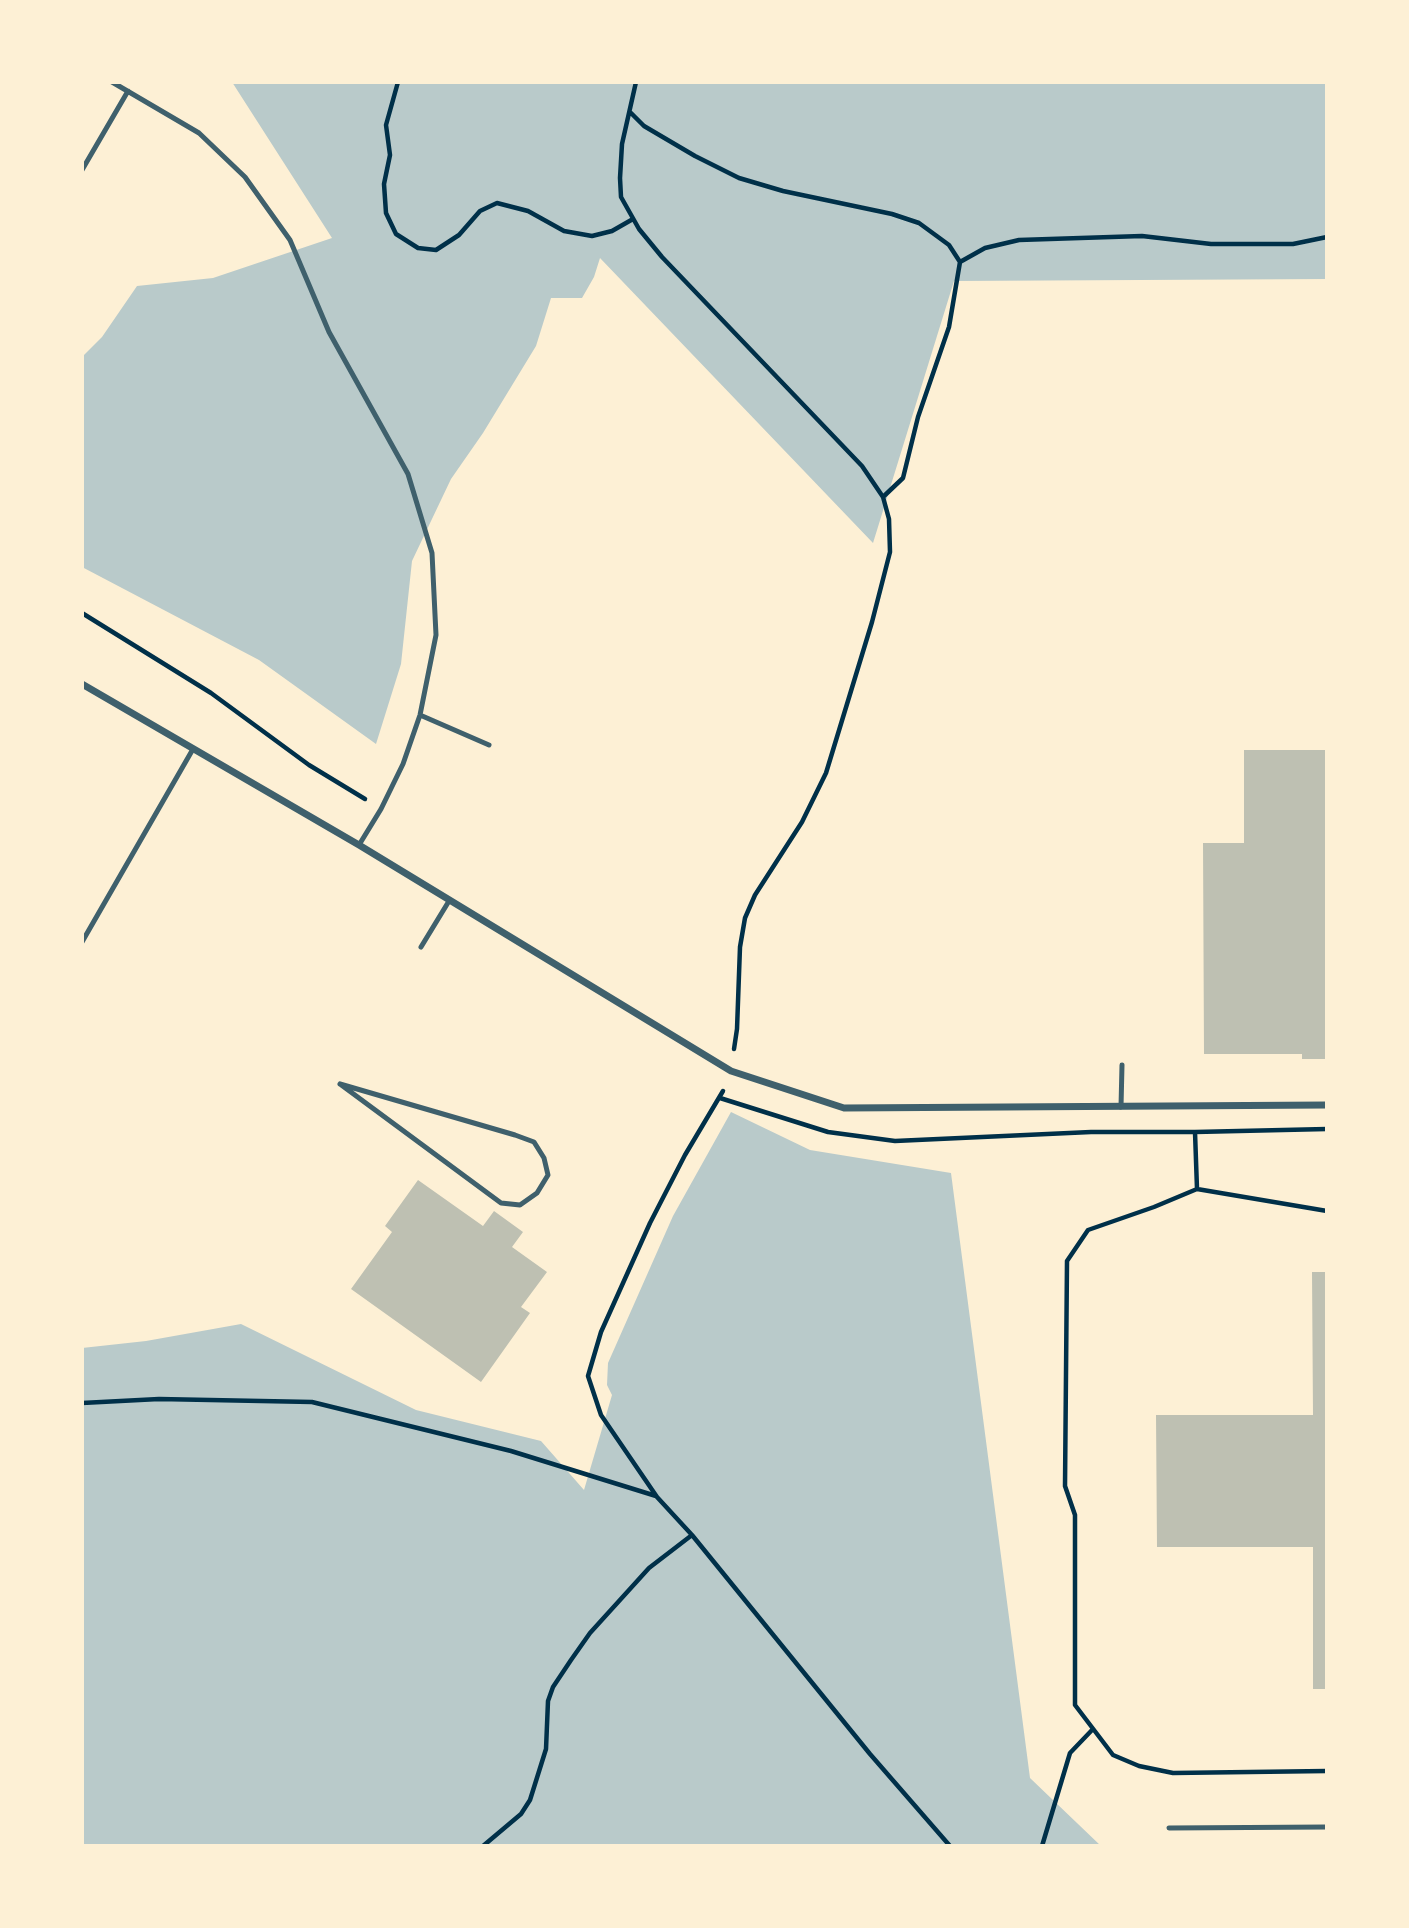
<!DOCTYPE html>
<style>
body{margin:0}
#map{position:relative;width:1409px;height:1928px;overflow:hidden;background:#fdf0d5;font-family:Karla,sans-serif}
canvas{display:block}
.frame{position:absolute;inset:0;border:84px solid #fdf0d5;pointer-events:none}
</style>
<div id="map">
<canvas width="1409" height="1928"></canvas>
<div class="frame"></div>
</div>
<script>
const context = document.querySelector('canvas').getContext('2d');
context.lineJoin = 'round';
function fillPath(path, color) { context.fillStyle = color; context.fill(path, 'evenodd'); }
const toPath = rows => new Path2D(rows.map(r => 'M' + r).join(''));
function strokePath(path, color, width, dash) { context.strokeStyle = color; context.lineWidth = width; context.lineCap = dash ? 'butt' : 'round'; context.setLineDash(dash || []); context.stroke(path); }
fillPath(toPath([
 [232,82,1327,82,1327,279,954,281,873,543,600,258,594,277,582,298,551,298,536,346,483,433,451,479,412,561,401,664,376,744,259,660,82,567,82,357,102,337,137,286,213,278,332,238],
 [731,1112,810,1150,951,1173,1030,1778,1101,1846,82,1846,82,1348,146,1341,241,1324,416,1410,541,1441,584,1490,612,1395,607,1385,608,1363,673,1216]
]), '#b9caca');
fillPath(toPath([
 [1244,750,1327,750,1327,1059,1302,1059,1302,1054,1204,1054,1203,843,1244,843],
 [418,1180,483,1226,494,1211,523,1232,512,1247,547,1272,521,1307,530,1313,481,1382,351,1289,392,1232,385,1226],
 [1312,1272,1327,1272,1327,1689,1313,1689,1313,1547,1157,1547,1156,1415,1313,1415]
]), '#bec0b2');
strokePath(toPath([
 [398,82,386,125,390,155,384,184,386,213,396,234,418,248,436,250,459,235,480,211,497,203,528,211,564,231,592,236,612,231,633,219],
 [636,82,622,144,620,178,621,197,639,229,662,257,862,466,883,497,889,519,890,552,872,622,826,773,802,822,755,895,745,918,740,947,737,1029,734,1049],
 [631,113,644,126,695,156,739,178,783,191,892,214,919,223,949,245,960,262,949,327,918,417,903,478,883,497],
 [960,262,985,248,1019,240,1142,236,1211,244,1293,244,1327,237],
 [82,613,211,693,309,765,365,799],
 [723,1091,685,1155,650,1223,601,1332,588,1376,601,1415,657,1497,692,1535,870,1754,950,1846],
 [720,1098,828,1132,895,1141,1091,1132,1195,1132,1197,1189,1154,1207,1088,1230,1067,1261,1065,1486,1075,1515,1075,1705,1113,1755,1139,1766,1173,1773,1327,1771],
 [1195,1132,1327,1129],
 [1197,1189,1327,1211],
 [82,1403,159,1399,312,1402,511,1451,656,1496],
 [483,1846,521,1814,530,1800,546,1749,548,1701,553,1687,571,1660,590,1633,649,1568,692,1535],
 [1042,1846,1070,1753,1093,1729]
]), '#003049', 4.5);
strokePath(toPath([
 [112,82,199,133,245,177,290,240,329,332,408,474,432,553,436,635,420,715,403,764,381,809,359,845],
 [82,170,128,91],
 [420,715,489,745],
 [82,942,193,749],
 [421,947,449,901],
 [340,1084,515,1135,534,1142,544,1158,548,1175,537,1193,520,1205,501,1203,340,1084],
 [1121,1107,1122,1065],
 [1169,1828,1327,1827]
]), '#3f606c', 5);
strokePath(toPath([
 [82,684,359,845,731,1071,844,1108,1327,1105]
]), '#3f606c', 7);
</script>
